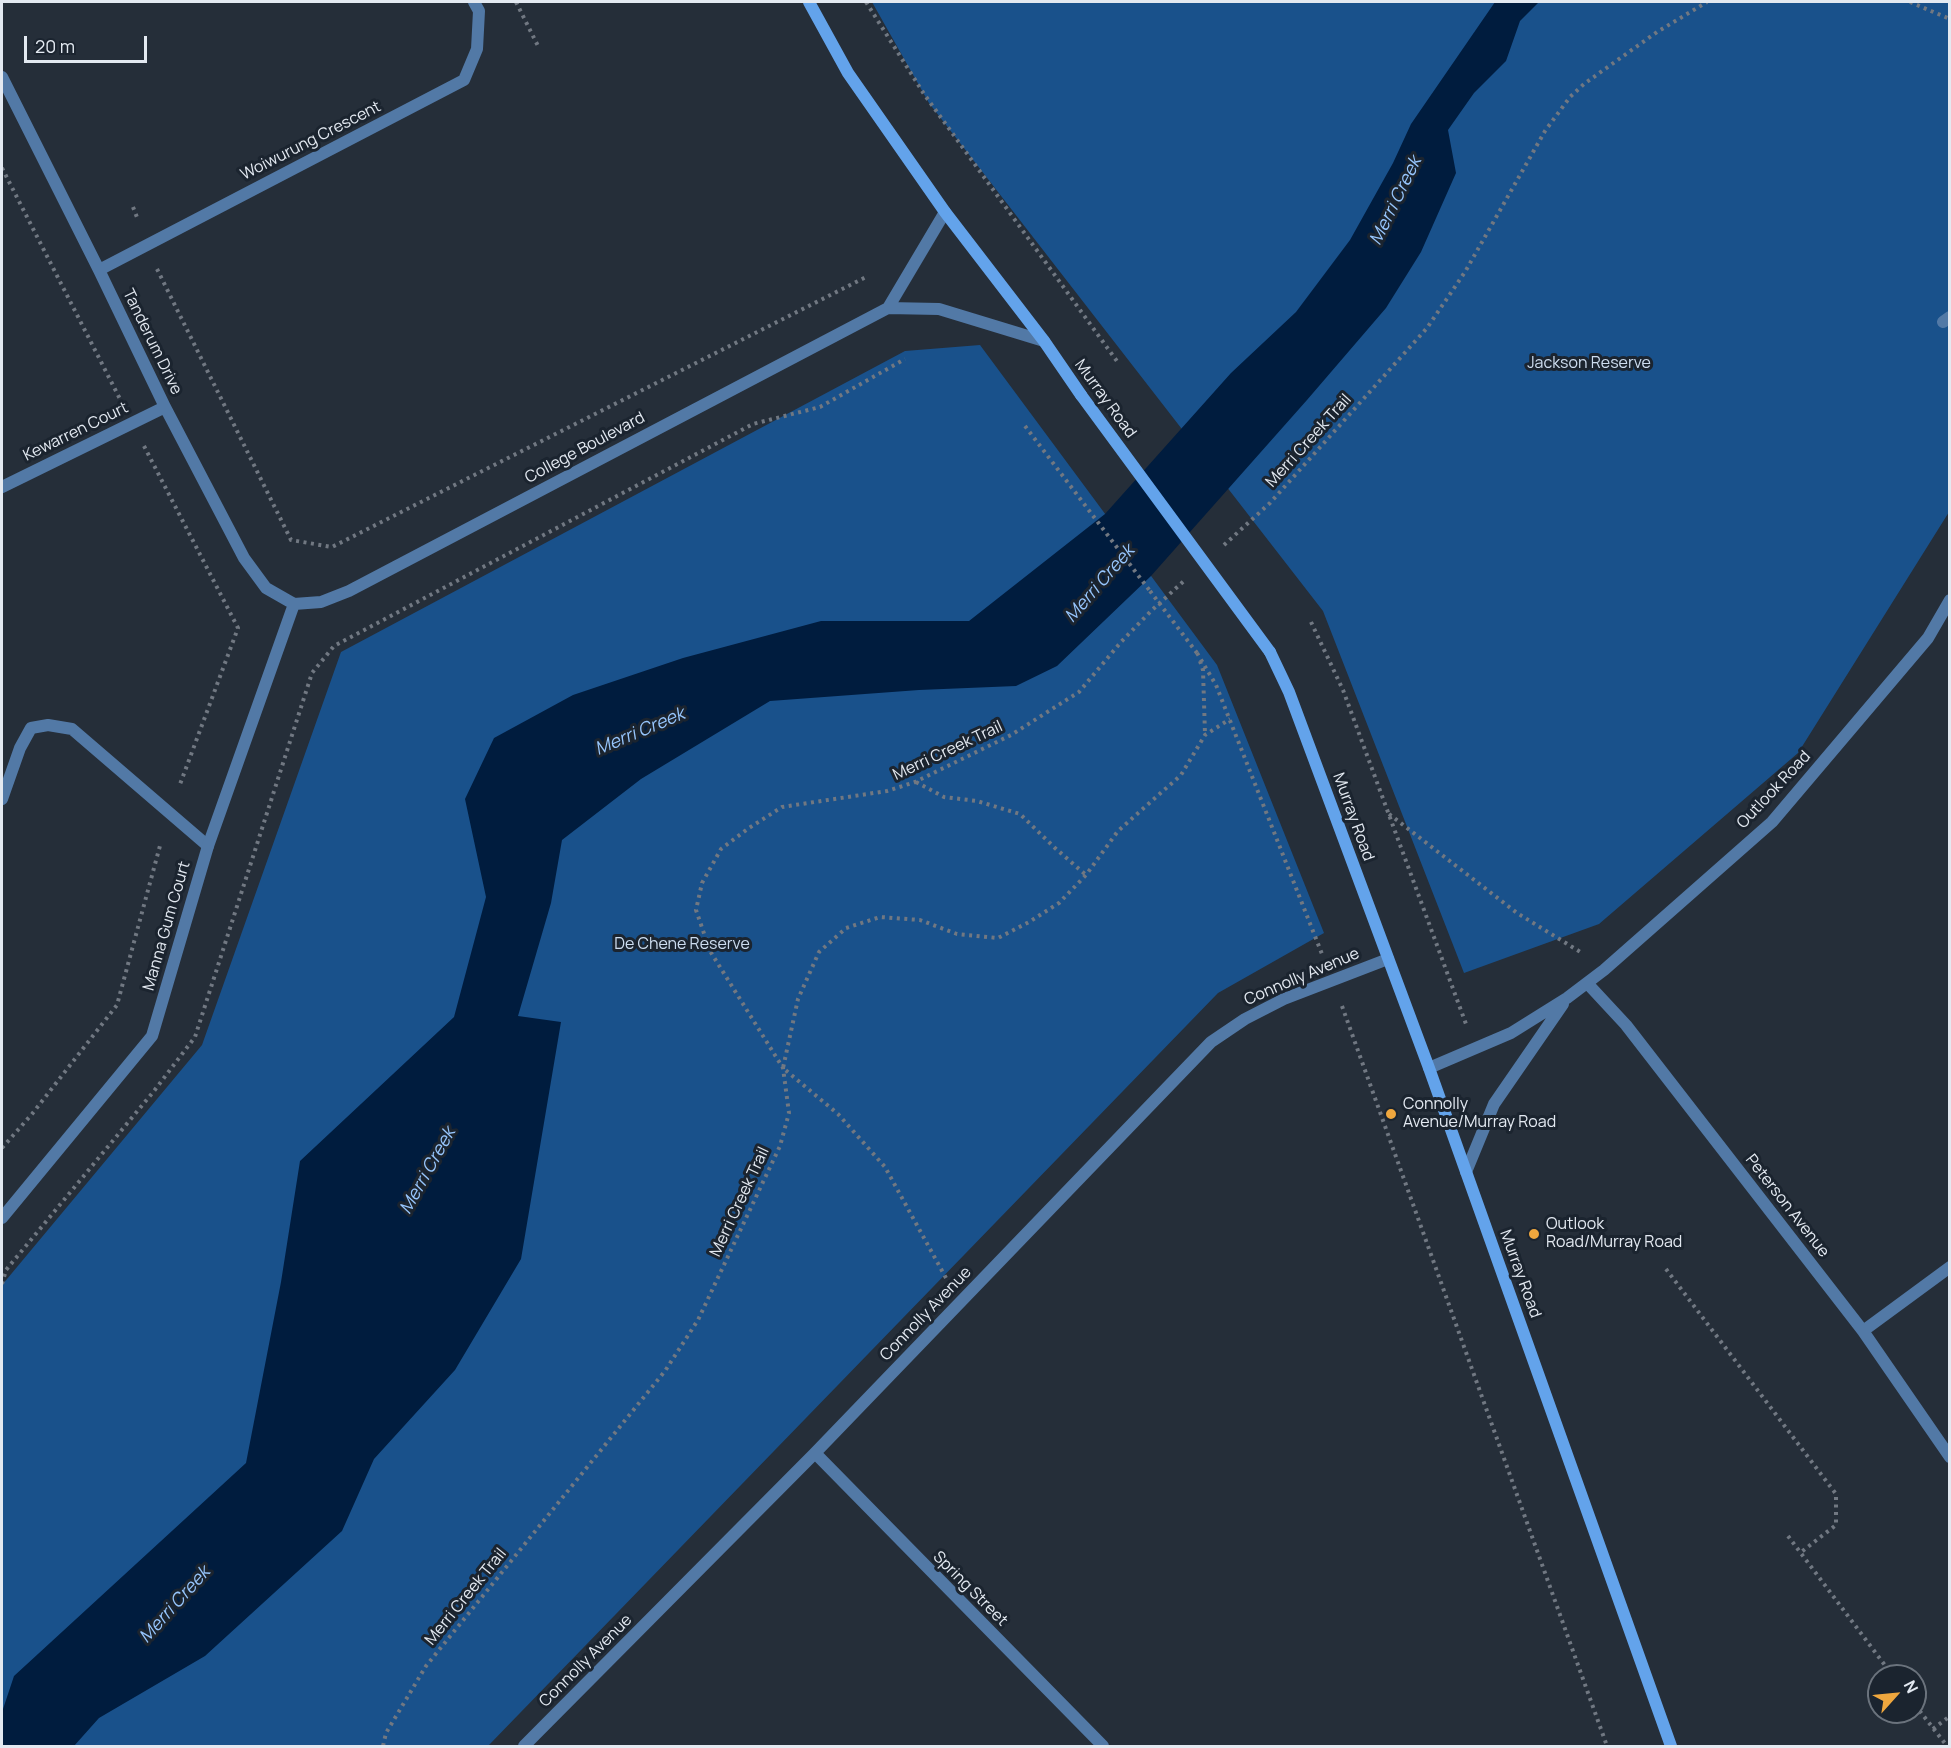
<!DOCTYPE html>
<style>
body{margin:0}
#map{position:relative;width:1951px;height:1748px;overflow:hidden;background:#252e39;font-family:Manrope,sans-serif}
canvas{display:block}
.frame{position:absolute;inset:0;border:3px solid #e3e9f1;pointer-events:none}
.north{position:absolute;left:1867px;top:1664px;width:60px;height:60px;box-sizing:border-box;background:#1b242f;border:2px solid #6b737d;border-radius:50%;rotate:63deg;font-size:16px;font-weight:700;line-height:24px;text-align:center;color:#e3e9f1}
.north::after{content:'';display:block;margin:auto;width:21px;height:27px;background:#efa73e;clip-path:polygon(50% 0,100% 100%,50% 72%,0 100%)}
.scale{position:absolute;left:24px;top:36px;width:123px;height:27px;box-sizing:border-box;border:3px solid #e3e9f1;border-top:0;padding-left:8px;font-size:18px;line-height:21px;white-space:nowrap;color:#e3e9f1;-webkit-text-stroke:4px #1b242f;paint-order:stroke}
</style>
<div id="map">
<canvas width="1951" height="1748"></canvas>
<div class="frame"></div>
<div class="north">N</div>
<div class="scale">20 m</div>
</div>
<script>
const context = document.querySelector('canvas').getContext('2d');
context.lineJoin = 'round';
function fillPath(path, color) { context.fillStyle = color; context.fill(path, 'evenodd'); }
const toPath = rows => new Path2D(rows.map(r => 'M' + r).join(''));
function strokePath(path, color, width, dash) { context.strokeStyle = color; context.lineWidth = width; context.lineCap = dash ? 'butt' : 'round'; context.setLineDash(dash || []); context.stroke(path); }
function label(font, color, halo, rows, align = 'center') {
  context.font = font + ' Manrope,sans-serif'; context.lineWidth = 6; context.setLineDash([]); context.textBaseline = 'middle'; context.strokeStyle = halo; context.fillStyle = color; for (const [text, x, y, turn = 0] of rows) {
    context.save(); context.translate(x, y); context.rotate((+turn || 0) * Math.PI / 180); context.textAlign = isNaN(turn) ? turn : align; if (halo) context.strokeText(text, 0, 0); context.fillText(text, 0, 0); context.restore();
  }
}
fillPath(toPath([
 [872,2,1949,2,1949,512,1798,753,1599,924,1464,973,1323,611,929,103],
 [980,345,1217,665,1324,933,1218,993,488,1746,2,1746,2,1285,202,1045,341,652,905,351]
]), '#19518b');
fillPath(toPath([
 [1495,2,1539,2,1520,21,1506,61,1474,93,1448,130,1456,173,1421,252,1386,308,1307,400,1151,576,1057,666,1016,686,919,690,770,701,641,779,562,840,551,903,518,1016,561,1022,521,1259,455,1370,374,1459,342,1531,205,1656,99,1718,74,1746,2,1746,2,1712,14,1676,246,1463,281,1282,300,1161,454,1017,486,897,465,799,494,738,573,695,683,658,821,621,969,621,1105,514,1231,373,1296,312,1350,240,1393,163,1411,124]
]), '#001c3e');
strokePath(toPath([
 [516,2,538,46],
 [866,2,924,94,1119,364],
 [1910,2,1950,19],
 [2,168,120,399],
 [133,207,138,220],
 [157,269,291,540,332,547,866,277],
 [1025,426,1150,591],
 [144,446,238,628,179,787],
 [1224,545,1270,503,1427,328,1465,272,1545,131,1570,97,1584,84,1605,69,1657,32,1707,2],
 [1311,622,1343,690,1466,1024],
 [1197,653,1216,685,1322,954],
 [1200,661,1203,670,1205,734],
 [916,782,944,797,977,801,1020,814,1055,848,1086,875],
 [1389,814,1517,913,1582,953],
 [1342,1006,1607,1746],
 [2,1148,32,1114,117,1005,161,842],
 [1666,1269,1836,1494,1836,1525,1800,1553],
 [946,1278,885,1167,838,1114,783,1068,798,999,819,952,846,928,880,917,920,920,957,934,998,938,1029,922,1059,903,1086,875,1118,831,1181,775,1205,735,1230,719],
 [2,1284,6,1270,154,1091,195,1037,312,673,334,646,753,424,820,407,905,359],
 [1788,1536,1893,1676],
 [1915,1705,1947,1746],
 [1933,1729,1950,1716],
 [383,1746,386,1733,426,1666,665,1371,698,1320,780,1146,789,1113,783,1068,710,951,696,910,702,883,721,849,749,828,782,807,887,791,915,782,1011,735,1079,692,1121,642,1151,611,1185,580]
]), '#717882', 4, [3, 4.5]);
strokePath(toPath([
 [1943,322,1950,317],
 [2,799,20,748,31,728,48,725,72,729,208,846]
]), '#5279a6', 12);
strokePath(toPath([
 [2,77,99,270,165,407,244,558,266,588,294,604],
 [99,270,464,80,477,49,479,11,474,2],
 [888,308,945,212],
 [2,487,165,407],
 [294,604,321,602,349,591,888,308,939,309,1044,341],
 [1587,983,1626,1025,1863,1331,1950,1457],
 [1429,1068,1511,1033,1567,998,1604,970,1772,822,1928,638,1950,600],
 [1466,1172,1494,1104,1563,1004],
 [2,1218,152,1036,208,846,294,604],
 [1863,1331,1950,1267],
 [815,1453,1103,1746],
 [524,1746,815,1453,1211,1042,1245,1019,1284,999,1388,959]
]), '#5279a6', 12);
strokePath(toPath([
 [809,2,848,73,945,212,1044,341,1081,395],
 [1270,652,1289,692,1429,1068,1671,1746]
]), '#63a3eb', 12);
strokePath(toPath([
 [1150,591,1197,653]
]), '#717882', 4, [3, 4.5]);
strokePath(toPath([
 [1081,395,1270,652]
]), '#63a3eb', 12);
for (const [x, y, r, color] of [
 [1391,1114,6,"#efa73e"],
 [1534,1234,6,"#efa73e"]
]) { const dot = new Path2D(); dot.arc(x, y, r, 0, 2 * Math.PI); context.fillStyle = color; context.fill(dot); strokePath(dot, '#1b242f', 2); }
label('16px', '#e3e9f1', '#1b242f', [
 ["Woiwurung Crescent",311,141,-27],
 ["Tanderum Drive",152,342,64],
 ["Murray Road",1105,399,54],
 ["Kewarren Court",76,432,-26],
 ["Merri Creek Trail",1309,441,-48],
 ["College Boulevard",585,448,-28],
 ["Merri Creek Trail",948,751,-25],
 ["Outlook Road",1774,790,-47],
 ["Murray Road",1353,817,70],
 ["Manna Gum Court",167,926,-74],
 ["Connolly Avenue",1302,977,-23],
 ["Merri Creek Trail",740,1202,-65],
 ["Peterson Avenue",1787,1206,52],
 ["Murray Road",1520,1274,70],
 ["Connolly Avenue",926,1314,-46],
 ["Spring Street",970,1589,45],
 ["Merri Creek Trail",466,1597,-51],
 ["Connolly Avenue",586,1661,-45]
]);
label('16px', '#cdddf0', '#1b242f', [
 ["Jackson Reserve",1589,364],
 ["De Chene Reserve",682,945]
]);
label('16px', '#e3e9f1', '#1b242f', [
 ["Connolly",1403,1105],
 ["Avenue/Murray Road",1403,1123],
 ["Outlook",1546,1225],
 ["Road/Murray Road",1546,1243]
], 'left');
label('italic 18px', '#96c5fc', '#1b242f', [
 ["Merri Creek",1396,201,-64],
 ["Merri Creek",1100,584,-49],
 ["Merri Creek",640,732,-23],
 ["Merri Creek",428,1171,-61],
 ["Merri Creek",175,1605,-48]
]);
</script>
